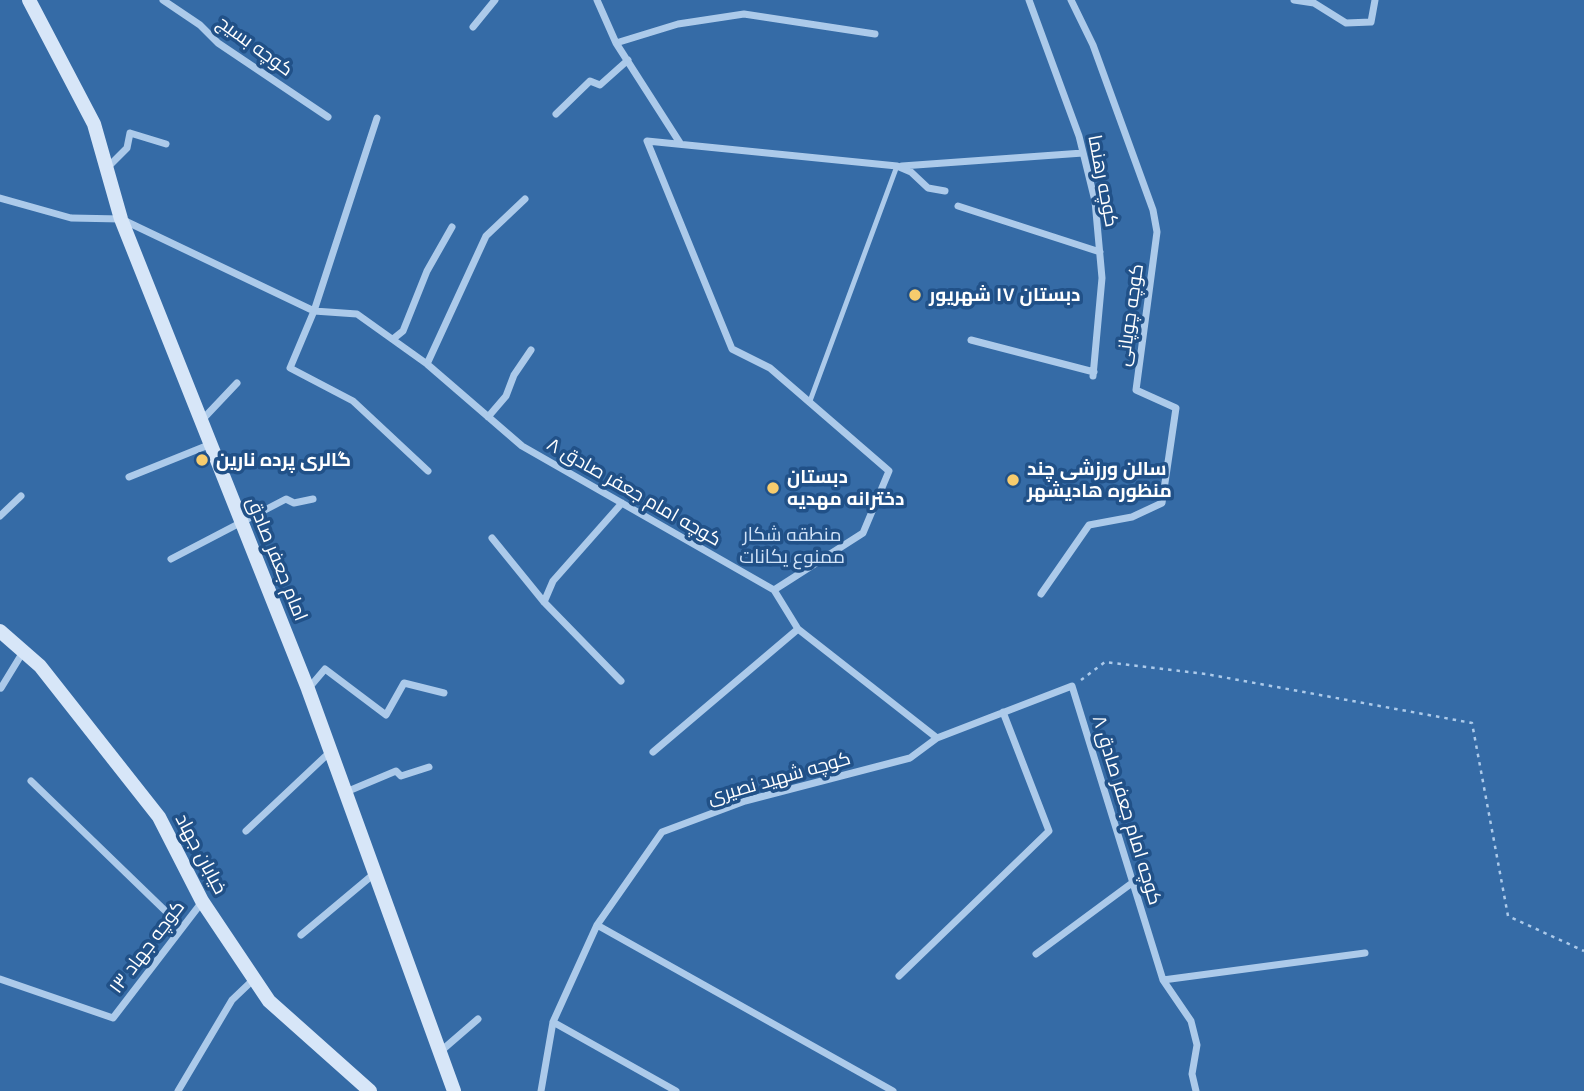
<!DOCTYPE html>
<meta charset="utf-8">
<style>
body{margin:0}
canvas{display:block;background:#215188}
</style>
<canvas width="1584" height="1091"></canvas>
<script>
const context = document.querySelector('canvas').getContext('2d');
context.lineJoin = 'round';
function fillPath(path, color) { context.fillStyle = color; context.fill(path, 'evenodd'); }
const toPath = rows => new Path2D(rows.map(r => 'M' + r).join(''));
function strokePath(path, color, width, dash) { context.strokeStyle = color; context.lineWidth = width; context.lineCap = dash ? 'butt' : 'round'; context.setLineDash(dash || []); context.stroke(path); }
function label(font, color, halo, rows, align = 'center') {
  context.font = font + ' "Golos Text",Cairo,sans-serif'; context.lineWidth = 7; context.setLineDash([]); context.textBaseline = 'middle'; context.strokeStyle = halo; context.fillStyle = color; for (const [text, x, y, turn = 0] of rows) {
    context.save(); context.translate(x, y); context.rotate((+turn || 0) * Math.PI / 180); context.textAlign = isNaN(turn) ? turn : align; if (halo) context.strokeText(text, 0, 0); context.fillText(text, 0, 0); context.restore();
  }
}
fillPath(toPath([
 [0,0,1584,0,1584,1091,0,1091]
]), '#356ba6');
strokePath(toPath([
 [1081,680,1105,662,1206,674,1472,723,1508,916,1584,951]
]), '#accaea', 2.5, [3.5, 5]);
strokePath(toPath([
 [810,401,897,166]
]), '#accaea', 5);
strokePath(toPath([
 [163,0,200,25,218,43,328,117],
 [597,0,616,43,680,143],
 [1029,0,1079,136,1095,201,1102,278,1093,376],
 [1294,0,1314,3,1346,23,1371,22,1375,0],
 [473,27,495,0],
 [616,43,678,24,744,14,875,34],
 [556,114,590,81,600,85,628,60],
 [377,118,314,311,290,368,353,401,428,471],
 [902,166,1083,153],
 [107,168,127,148,130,133,166,144],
 [0,198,71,218,121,219,314,311,357,314,427,364,522,446,774,590,798,629,937,738,1072,686,1163,980,1365,953],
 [958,206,1100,252],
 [393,339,403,331,427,271,452,227],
 [971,340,1094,372],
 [427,364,486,236,525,199],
 [488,417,506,396,514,375,531,350],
 [202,420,237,383],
 [129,477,211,444],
 [0,516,21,496],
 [492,538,544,602,621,681],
 [171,559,286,499,294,503,313,499],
 [774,590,863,533,889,471,770,368,732,349,647,141,897,166,911,172,928,188,945,191],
 [1041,594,1089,525,1132,517,1162,503,1176,408,1136,390,1157,232,1153,210,1093,45,1071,0],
 [544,602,553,581,622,503],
 [1,688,23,652],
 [308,689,325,669,386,715,404,683,444,693],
 [653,752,798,629],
 [31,781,182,927],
 [346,792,396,771,401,776,429,767],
 [246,831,331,751],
 [597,925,893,1091],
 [301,935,375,873],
 [1036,954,1132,883],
 [899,976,1049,831,1003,712],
 [0,979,113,1018,202,902],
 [1163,980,1191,1021,1197,1045,1192,1074,1196,1091],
 [553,1022,676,1091],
 [441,1051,478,1019],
 [178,1091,232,1000,254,979],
 [541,1091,553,1022,597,925,662,832,745,801,910,758,937,738]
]), '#accaea', 7);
strokePath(toPath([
 [29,0,94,124,121,219,308,689,454,1091],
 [0,631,40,666,159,817,202,901,269,1001,370,1091]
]), '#d7e6f8', 14);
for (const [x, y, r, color] of [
 [915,295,7,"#f7cc6d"],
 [202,460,7,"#f7cc6d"],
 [1013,480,7,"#f7cc6d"],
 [773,488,7,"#f7cc6d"]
]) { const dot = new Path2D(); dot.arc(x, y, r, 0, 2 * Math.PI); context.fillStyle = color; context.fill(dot); strokePath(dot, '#215188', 2.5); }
label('19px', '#fff', '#215188', [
 ["کوچه بسیج",255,46,36],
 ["کوچه رهنما",1103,181,79],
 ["کوچه چوپانی",1130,315,-82],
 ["کوچه امام جعفر صادق ۸",634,492,30],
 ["امام جعفر صادق",277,559,68],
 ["کوچه شهید نصیری",779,778,-16],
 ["کوچه امام جعفر صادق ۸",1127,810,73],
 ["خیابان جهاد",201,854,62],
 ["کوچه جهاد ۱۳",147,947,-53]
]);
label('bold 19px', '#fff', '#215188', [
 ["دبستان ۱۷ شهریور",929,295],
 ["گالری پرده نارین",216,460],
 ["سالن ورزشی چند",1027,469],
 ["منظوره هادیشهر",1027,491],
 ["دبستان",787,477],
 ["دخترانه مهدیه",787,499]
], 'left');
label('19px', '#d1e3f8', '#215188', [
 ["منطقه شکار",792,535],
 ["ممنوع یکانات",792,557]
]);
</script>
